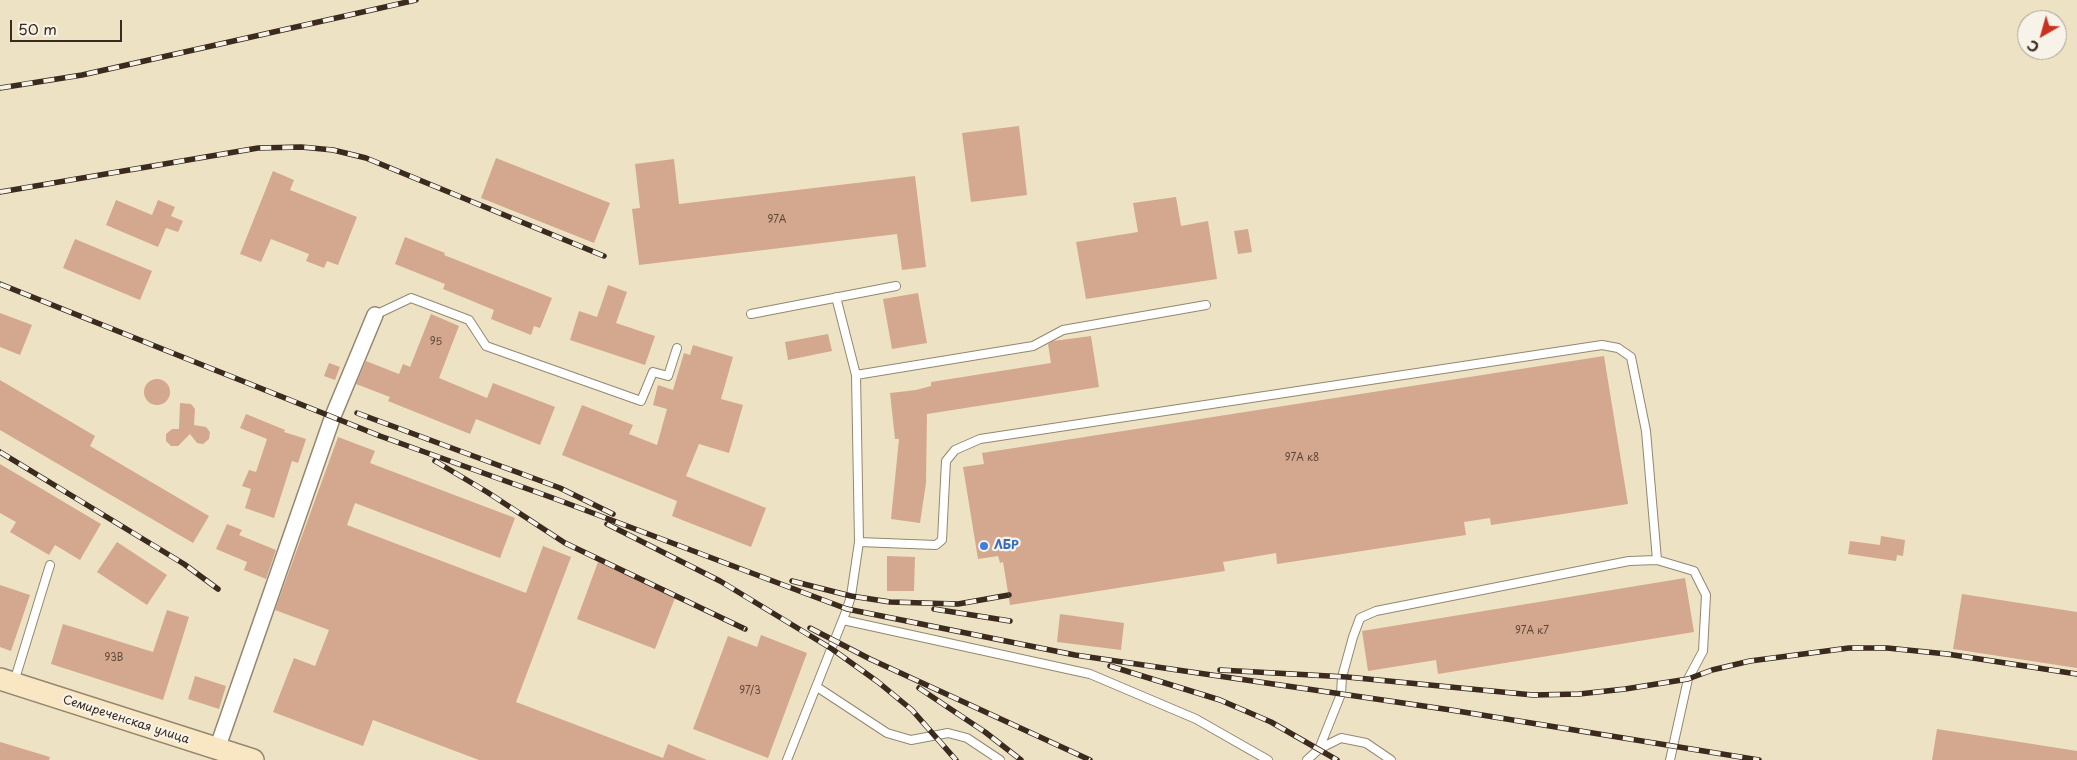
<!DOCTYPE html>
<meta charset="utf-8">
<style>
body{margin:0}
#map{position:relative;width:2077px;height:760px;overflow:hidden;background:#ede3c4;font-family:"Playpen Sans",sans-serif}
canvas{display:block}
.north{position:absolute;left:2017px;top:10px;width:50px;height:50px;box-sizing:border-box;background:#f7f3e8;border:1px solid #aca397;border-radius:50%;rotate:218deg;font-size:14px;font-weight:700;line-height:20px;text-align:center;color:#3b2a1e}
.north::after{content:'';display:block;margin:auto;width:18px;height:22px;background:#c8321e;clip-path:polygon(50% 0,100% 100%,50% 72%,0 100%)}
.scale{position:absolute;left:10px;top:20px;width:112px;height:22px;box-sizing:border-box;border:2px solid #3b2a1e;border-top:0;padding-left:6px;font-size:15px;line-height:18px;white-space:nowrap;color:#3b2a1e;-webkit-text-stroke:4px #f7f3e8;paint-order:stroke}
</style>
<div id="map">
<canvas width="2077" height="760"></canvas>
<div class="north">С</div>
<div class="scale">50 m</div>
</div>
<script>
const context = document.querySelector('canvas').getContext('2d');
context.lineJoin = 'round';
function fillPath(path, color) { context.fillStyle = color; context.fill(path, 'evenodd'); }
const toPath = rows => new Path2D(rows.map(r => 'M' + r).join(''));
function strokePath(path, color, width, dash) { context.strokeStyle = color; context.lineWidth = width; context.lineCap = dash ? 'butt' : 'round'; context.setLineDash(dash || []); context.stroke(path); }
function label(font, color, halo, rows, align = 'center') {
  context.font = font + ' "Playpen Sans",sans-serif'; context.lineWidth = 4.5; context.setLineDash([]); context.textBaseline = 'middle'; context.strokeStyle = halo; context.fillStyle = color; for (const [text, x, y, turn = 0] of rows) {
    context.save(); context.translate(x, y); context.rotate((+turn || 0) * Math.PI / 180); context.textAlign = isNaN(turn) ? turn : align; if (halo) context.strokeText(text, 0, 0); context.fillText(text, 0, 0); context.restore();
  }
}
fillPath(toPath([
 [1019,126,1027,195,971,202,962,133],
 [496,158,610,203,594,243,481,198],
 [674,159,679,204,915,176,926,267,902,270,897,234,639,265,632,209,640,208,635,164],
 [273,171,294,180,290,190,357,217,338,265,327,261,324,268,306,261,309,254,271,239,261,262,240,254],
 [1176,197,1181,226,1208,221,1217,279,1086,299,1076,242,1138,232,1133,203],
 [116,200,152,215,158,200,175,207,171,216,183,221,178,232,166,228,158,247,106,225],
 [1248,229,1252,252,1238,254,1234,231],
 [405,237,445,253,444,255,552,298,540,328,534,326,531,335,491,319,494,310,443,289,445,284,395,264],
 [75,239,152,271,140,300,63,268],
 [608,285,627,292,616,323,655,336,645,365,570,340,579,311,597,317],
 [918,293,927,343,892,349,883,299],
 [0,313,32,325,20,355,0,347],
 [431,314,459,326,439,378,487,398,493,383,555,407,540,445,476,419,470,434,388,401,390,397,356,384,366,361,399,374,403,364,410,367],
 [828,334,832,351,788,360,785,342],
 [1091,336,1099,387,927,414,926,483,920,523,891,519,899,439,895,439,890,393,916,390,931,386,931,382,1051,363,1048,344,1053,341],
 [693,345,733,357,721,399,743,405,729,453,699,444,686,476,766,508,751,547,672,516,677,501,562,455,582,405,633,425,629,434,657,445,667,409,653,405,658,385,673,390,684,353,690,355],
 [1604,356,1628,504,1491,525,1490,518,1464,522,1466,535,1277,564,1276,553,1223,562,1225,571,1010,605,1003,562,1000,563,998,556,978,559,963,467,984,464,982,453],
 [329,363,340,367,335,380,324,376],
 '144 392a13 13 0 1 1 26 0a13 13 0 1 1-26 0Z',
 [0,380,95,436,90,446,209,516,193,543,0,430],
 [180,403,191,404,195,409,194,425,206,427,210,432,209,439,203,444,197,443,190,434,178,446,171,446,166,441,166,434,172,429,179,429],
 [246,414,285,430,284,432,306,439,298,463,292,461,274,518,245,508,251,489,242,486,249,470,256,472,267,439,240,428],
 [338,437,375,451,370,463,515,518,500,558,355,503,347,525,526,593,543,546,571,557,516,702,663,758,668,744,707,760,479,760,373,720,363,746,273,712,294,658,315,666,329,630,275,610],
 [0,464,101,524,80,560,55,545,49,555,10,532,16,522,0,513],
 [227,524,242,530,239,535,276,550,266,579,244,570,247,562,216,549],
 [1881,536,1905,540,1903,556,1897,555,1896,561,1848,554,1850,541,1880,545],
 [117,542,167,575,147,605,97,572],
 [887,556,915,557,914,591,887,591],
 [598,562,675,598,655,649,577,619],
 [1685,578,1694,632,1438,674,1436,660,1368,671,1362,631],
 [0,585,30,595,11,651,0,647],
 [1962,594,2077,612,2077,668,1953,649],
 [167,610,189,617,163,700,51,664,63,624,153,652],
 [1060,614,1124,623,1121,650,1057,642],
 [761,635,807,653,768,758,693,729,728,636,757,647],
 [195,676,226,686,219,709,188,699],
 [1937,729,2077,751,2077,760,1932,760],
 [0,742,50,757,49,760,0,760]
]), '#d4a78f');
const service = toPath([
 [751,314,896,286],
 [375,315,411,298,469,320,486,346,641,401,653,372,668,376,677,348],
 [856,375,1033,346,1063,330,1206,305],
 [859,542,936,545,942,540,946,461,955,450,980,439,1602,345,1618,348,1631,357,1646,431,1657,560],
 [843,620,1090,674,1196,719,1268,760],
 [14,682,50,565],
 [817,687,887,733,911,740,948,733,967,738,1000,760],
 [1319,749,1341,694,1342,677,1353,637,1360,618,1376,611,1629,561,1657,560,1694,571,1706,595,1703,651,1688,679,1670,760],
 [787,760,847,609,851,596,859,542,856,375,836,297],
 [1307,760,1319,749,1341,738,1366,743,1391,760]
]);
const minor = toPath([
 [217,749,333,416,375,315]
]);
const secondary = toPath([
 [0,679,253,760]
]);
strokePath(service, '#948671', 10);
strokePath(minor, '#948671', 18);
strokePath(secondary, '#948671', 24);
strokePath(service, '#fff', 8);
strokePath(minor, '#fff', 15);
strokePath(secondary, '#f9e7c3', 21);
const rail = toPath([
 [0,88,82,75,416,0],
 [0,192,258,148,301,147,333,150,366,158,604,256],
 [0,284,380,436,553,498,847,609,1075,655,1451,710,1759,760],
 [357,413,560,488,613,514],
 [0,452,184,564,218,589],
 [435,461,487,492,565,543,745,629],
 [607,524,720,581,832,649,878,682,912,710,956,760],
 [792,581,851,596,890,602,958,604,1009,595],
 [934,609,1010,621],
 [810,628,870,659,1090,760],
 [1110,666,1220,700,1271,722,1337,760],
 [1220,670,1347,677,1533,695,1579,694,1625,689,1688,679,1712,670,1750,661,1849,648,1887,648,1947,654,2077,674],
 [919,688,985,732,1021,760]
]);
strokePath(rail, '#3b2a1e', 5.5);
strokePath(rail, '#f7f3e8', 4, [11]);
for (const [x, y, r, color] of [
 [984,546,5,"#3f7fe0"]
]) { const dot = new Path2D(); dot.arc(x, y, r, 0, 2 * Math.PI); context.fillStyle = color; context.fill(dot); strokePath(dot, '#f7f3e8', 2); }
label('10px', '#61493a', null, [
 ["97А",777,220],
 ["95",436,342],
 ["97А к8",1302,458],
 ["97А к7",1532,631],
 ["93В",114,658],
 ["97/3",750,691]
]);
label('bold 12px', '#366cbe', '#f7f3e8', [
 ["ЛБР",994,546]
], 'left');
label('12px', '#3b2a1e', '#f7f3e8', [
 ["Семиреченская улица",126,720,18]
]);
</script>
